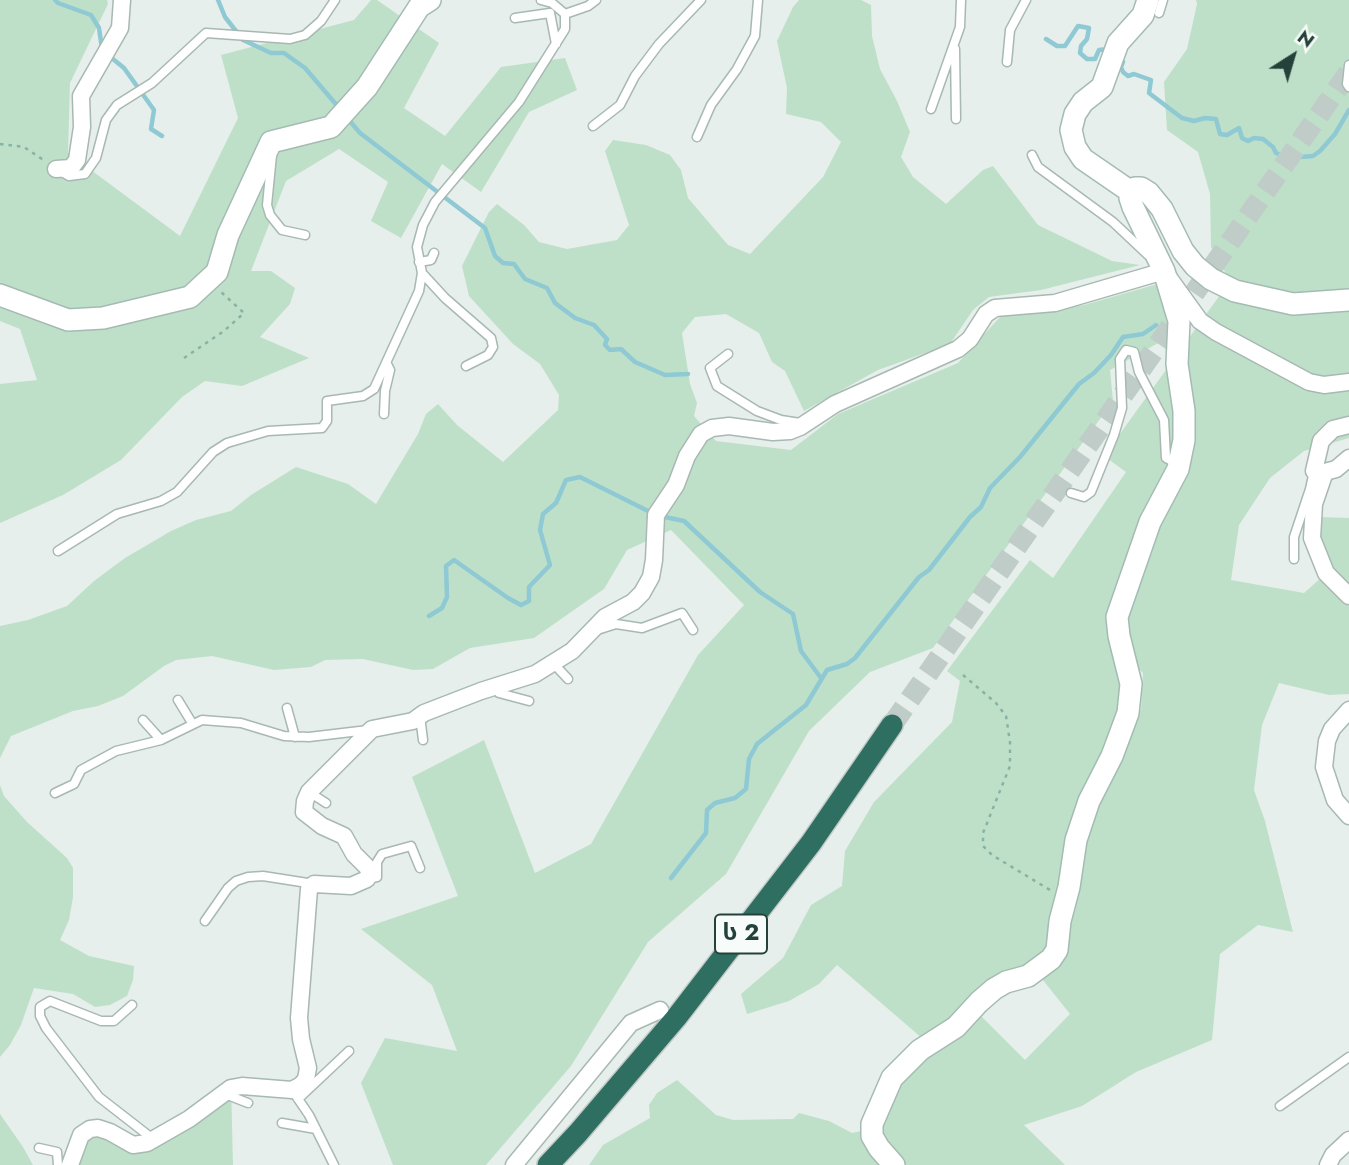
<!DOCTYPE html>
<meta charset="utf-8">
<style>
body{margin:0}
#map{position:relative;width:1349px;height:1165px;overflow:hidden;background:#e6efeb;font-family:Jost,sans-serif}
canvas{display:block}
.north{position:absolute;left:1258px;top:21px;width:70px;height:70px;-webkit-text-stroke:5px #f7fbf9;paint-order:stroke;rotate:37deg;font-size:19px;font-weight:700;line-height:28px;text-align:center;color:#24423a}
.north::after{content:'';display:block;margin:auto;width:24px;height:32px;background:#24423a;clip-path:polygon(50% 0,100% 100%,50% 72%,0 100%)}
</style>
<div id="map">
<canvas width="1349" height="1165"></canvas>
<div class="north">N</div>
</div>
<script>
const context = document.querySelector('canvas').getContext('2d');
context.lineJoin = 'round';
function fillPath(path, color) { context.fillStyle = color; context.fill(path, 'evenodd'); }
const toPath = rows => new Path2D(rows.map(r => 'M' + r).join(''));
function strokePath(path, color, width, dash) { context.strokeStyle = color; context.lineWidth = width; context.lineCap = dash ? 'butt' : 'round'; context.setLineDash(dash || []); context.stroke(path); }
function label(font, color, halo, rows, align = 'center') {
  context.font = font + ' Jost,"Noto Sans Georgian",sans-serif'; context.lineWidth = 7; context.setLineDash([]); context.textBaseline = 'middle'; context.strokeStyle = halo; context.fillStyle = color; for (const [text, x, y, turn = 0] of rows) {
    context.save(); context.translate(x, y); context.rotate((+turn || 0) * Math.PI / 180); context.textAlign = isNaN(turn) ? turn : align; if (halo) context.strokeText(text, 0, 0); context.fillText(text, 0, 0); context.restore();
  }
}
fillPath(toPath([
 [0,0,107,0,108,4,70,83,68,153,180,236,238,118,221,55,354,20,371,0,377,0,439,43,404,108,445,136,501,67,565,58,577,90,529,112,481,192,442,164,401,238,371,221,388,182,339,149,286,181,251,271,271,271,295,288,290,304,260,337,309,358,242,386,205,381,182,397,121,460,63,495,0,523,0,384,37,380,20,329,0,321],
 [799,0,861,0,871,5,872,36,880,69,897,101,910,132,901,157,913,177,946,204,983,170,993,166,1038,225,1112,261,1140,265,1041,290,989,297,973,310,950,344,878,370,804,411,785,371,772,362,759,333,726,314,695,317,682,333,690,384,697,403,694,416,716,441,791,450,838,414,958,363,1000,317,1084,305,1161,283,1169,337,1110,370,1113,401,933,648,870,672,809,731,726,874,648,942,571,1066,486,1165,393,1165,361,1083,385,1038,457,1051,432,985,361,929,458,896,412,777,484,740,535,873,591,844,698,655,744,605,671,530,627,550,604,589,534,638,470,648,433,669,413,670,363,659,325,660,311,667,274,670,212,656,176,660,164,666,123,696,98,706,73,711,11,736,0,758,0,626,28,620,67,606,94,581,125,558,171,531,196,520,231,511,251,495,296,467,348,484,376,504,418,434,426,414,438,404,457,425,503,462,558,410,559,395,540,364,513,344,469,296,462,266,489,212,497,204,524,225,539,242,567,249,617,240,629,225,605,151,613,140,646,145,670,155,681,170,688,198,728,245,750,254,823,177,841,142,821,122,786,114,787,88,777,41,793,7],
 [1196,0,1349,0,1349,438,1304,451,1270,478,1239,525,1231,580,1304,593,1333,567,1319,542,1320,517,1349,518,1349,694,1329,695,1279,683,1262,725,1254,790,1265,821,1293,932,1258,925,1220,954,1212,1040,1136,1072,1082,1106,1024,1125,1065,1165,589,1165,603,1145,650,1118,649,1105,657,1093,677,1080,716,1115,733,1120,793,1119,799,1113,829,1121,852,1133,876,1128,877,1110,930,1045,837,965,819,984,789,1001,747,1014,741,994,783,958,811,905,842,886,845,851,874,802,952,722,960,681,947,671,1030,560,1053,578,1126,472,1104,456,1230,281,1211,247,1210,194,1198,152,1167,130,1164,82,1187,49,1197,4],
 [1131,662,1143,673,1141,709,1127,745,1095,810,1075,883,1064,901,1132,691],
 [1031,965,1070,1014,1025,1060,968,1003],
 [0,785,4,796,27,822,67,858,73,868,73,897,69,920,60,940,89,956,134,966,133,980,127,996,110,1005,95,1007,73,994,34,988,21,1025,10,1045,0,1057],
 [231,1082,233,1165,70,1165,89,1127,140,1143],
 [0,1114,23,1147,33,1165,0,1165]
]), '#bfe0c8');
strokePath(toPath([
 [55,0,58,3,91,15,99,28,102,49],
 [218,0,225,17,243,40,271,53,284,53,305,68,340,109],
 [1046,39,1057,46,1065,46,1078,26,1089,28,1087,39,1081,46,1080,53,1087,59,1095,59,1099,50,1108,49],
 [108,55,124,68,154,110,151,129,162,136],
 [1119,57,1123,62,1121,67,1123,72,1128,76,1134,74,1151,80,1149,93,1182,118,1194,121,1205,118,1216,119,1220,134,1227,135,1239,128,1242,138,1248,141,1254,138,1263,139,1273,147,1276,153,1288,158,1313,156,1320,151,1335,134,1349,110],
 [348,119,360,133,485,228,495,256,503,263,514,264,525,279,547,288,555,303,575,318,594,325,607,339,605,345,610,350,621,349,635,362,665,375,688,374],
 [660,516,684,521,760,592,793,614,801,651,821,678],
 [429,616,442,608,447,597,446,566,454,560,508,598,521,605,529,601,529,587,550,565,540,530,543,514,556,503,566,480,580,477,652,513],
 [671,878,706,833,707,810,715,803,735,798,746,789,749,759,757,744,806,705,827,670,847,664,855,658,919,577,929,570,970,517,981,507,990,488,1020,457,1079,384,1094,373,1111,355,1123,337,1143,334,1156,325]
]), '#8ec9d4', 4.5);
strokePath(toPath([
 [892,725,1349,72]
]), '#bfccc8', 21, [21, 10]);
const lane = toPath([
 [1159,13,1163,0],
 [565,14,588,6,596,0],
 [515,18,550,13,556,44],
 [955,49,956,119],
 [1007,62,1010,30,1026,0],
 [1349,65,1347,84,1349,87],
 [931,109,960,27,961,0],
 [593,126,620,105,635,76,659,44,701,0],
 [697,137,711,105,737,69,755,36,758,0],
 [272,155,267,205,270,215,282,230,305,235],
 [1032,155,1038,167,1113,222,1148,255],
 [62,172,69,176,85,174,96,158,106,120,117,105,152,83,206,33,290,39,305,35,321,21,335,0],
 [419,262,431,260,434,253],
 [422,273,445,298,491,338,493,347,488,355,466,366],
 [728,354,710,368,717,386,757,411,781,420,800,423],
 [384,414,385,391,390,370,387,364],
 [1071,493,1084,497,1091,492,1114,435,1122,408,1120,359,1126,350,1134,352,1139,372,1164,420,1166,458,1176,463],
 [58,551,117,514,161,501,177,492,213,452,227,443,268,431,322,428,327,421,327,401,363,396,374,389,419,291,422,273,417,247,423,225,435,202,519,102,565,29,565,14,552,3,541,0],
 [1294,559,1294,537,1310,489,1314,471],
 [597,630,616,624,642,628,682,613,693,630],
 [554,664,568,679],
 [498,685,499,693,529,701],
 [178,700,192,723],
 [287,708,295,737],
 [420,716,423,740],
 [143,720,161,740],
 [309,792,326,803],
 [55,793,74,784,81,770,116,751,161,740,202,720,241,723,284,736,309,737,368,730],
 [367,879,377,877,377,862,382,854,411,846,420,868],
 [205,921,228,888,236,881,248,877,263,876,314,884],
 [132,1005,114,1021,101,1021,50,1001,40,1007,40,1016,46,1028,99,1097,153,1139],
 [292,1090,309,1115,334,1165],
 [225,1094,248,1103],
 [298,1099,349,1051],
 [1280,1106,1349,1057],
 [282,1123,316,1129],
 [39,1148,57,1152,58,1165]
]);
const street = toPath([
 [56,169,71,168,77,160,82,127,81,96,120,28,122,0],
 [1349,425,1333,429,1321,441,1314,471,1325,472,1336,469,1349,458],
 [1325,472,1314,504,1312,538,1326,573,1349,596],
 [1349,710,1332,729,1327,741,1324,767,1335,800,1349,816],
 [70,1165,81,1135,90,1129,98,1128,110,1132,133,1145,147,1143,189,1119,231,1088,242,1086,292,1090,301,1085,306,1079,308,1068,301,1039,299,1018,309,889,314,884,351,886,367,879,370,870,354,854,344,836,322,826,304,812,305,801,309,792,372,729,413,721,424,713,481,691,535,674,572,651,605,617,633,602,642,593,651,577,654,560,656,515,676,485,687,456,701,434,712,428,729,426,773,432,790,431,800,427,835,404,958,349,970,339,986,314,995,308,1055,303,1164,271,1200,321,1216,332,1309,382,1324,385,1349,382],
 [514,1165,631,1023,660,1010],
 [1328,1165,1333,1155,1349,1140]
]);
const secondary = toPath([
 [1131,192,1135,188,1141,188,1149,193,1162,209,1183,251,1195,266,1211,279,1235,291,1293,304,1349,300],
 [1131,192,1083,159,1075,147,1071,130,1075,114,1083,102,1102,87,1118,43,1143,15,1148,0],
 [0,295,68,320,103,318,190,297,217,272,228,235,271,142,331,127,367,87,419,7,430,0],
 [894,1165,879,1148,872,1136,872,1124,892,1078,920,1050,956,1027,979,1002,994,989,1006,982,1028,976,1051,959,1057,950,1060,921,1069,887,1076,840,1089,801,1112,756,1128,713,1131,684,1119,636,1117,617,1150,522,1178,469,1184,440,1184,411,1177,364,1179,321,1164,271,1133,207,1130,198,1131,192]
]);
const highway = toPath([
 [548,1165,578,1133,676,1018,811,843,892,725]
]);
strokePath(lane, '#a8b8b2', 11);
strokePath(street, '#a8b8b2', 19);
strokePath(secondary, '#a4bbb3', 24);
strokePath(highway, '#c2cac8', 24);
strokePath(toPath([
 [0,144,24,147,45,161],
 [184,358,224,331,244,313,221,292],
 [963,675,996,703,1006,716,1010,742,1010,766,983,833,983,846,992,855,1050,890]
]), '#86b3a5', 2.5, [3.5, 5]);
strokePath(lane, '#fff', 8);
strokePath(street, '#fff', 16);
strokePath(secondary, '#fff', 21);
strokePath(highway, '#2f6f62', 21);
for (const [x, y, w] of [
 [741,934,52]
]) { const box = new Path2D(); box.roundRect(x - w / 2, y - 19.5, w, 39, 5); context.fillStyle = '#f7fbf9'; context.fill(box); strokePath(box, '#24423a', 2); }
label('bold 23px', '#24423a', null, [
 ["ს 2",741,934]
]);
</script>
